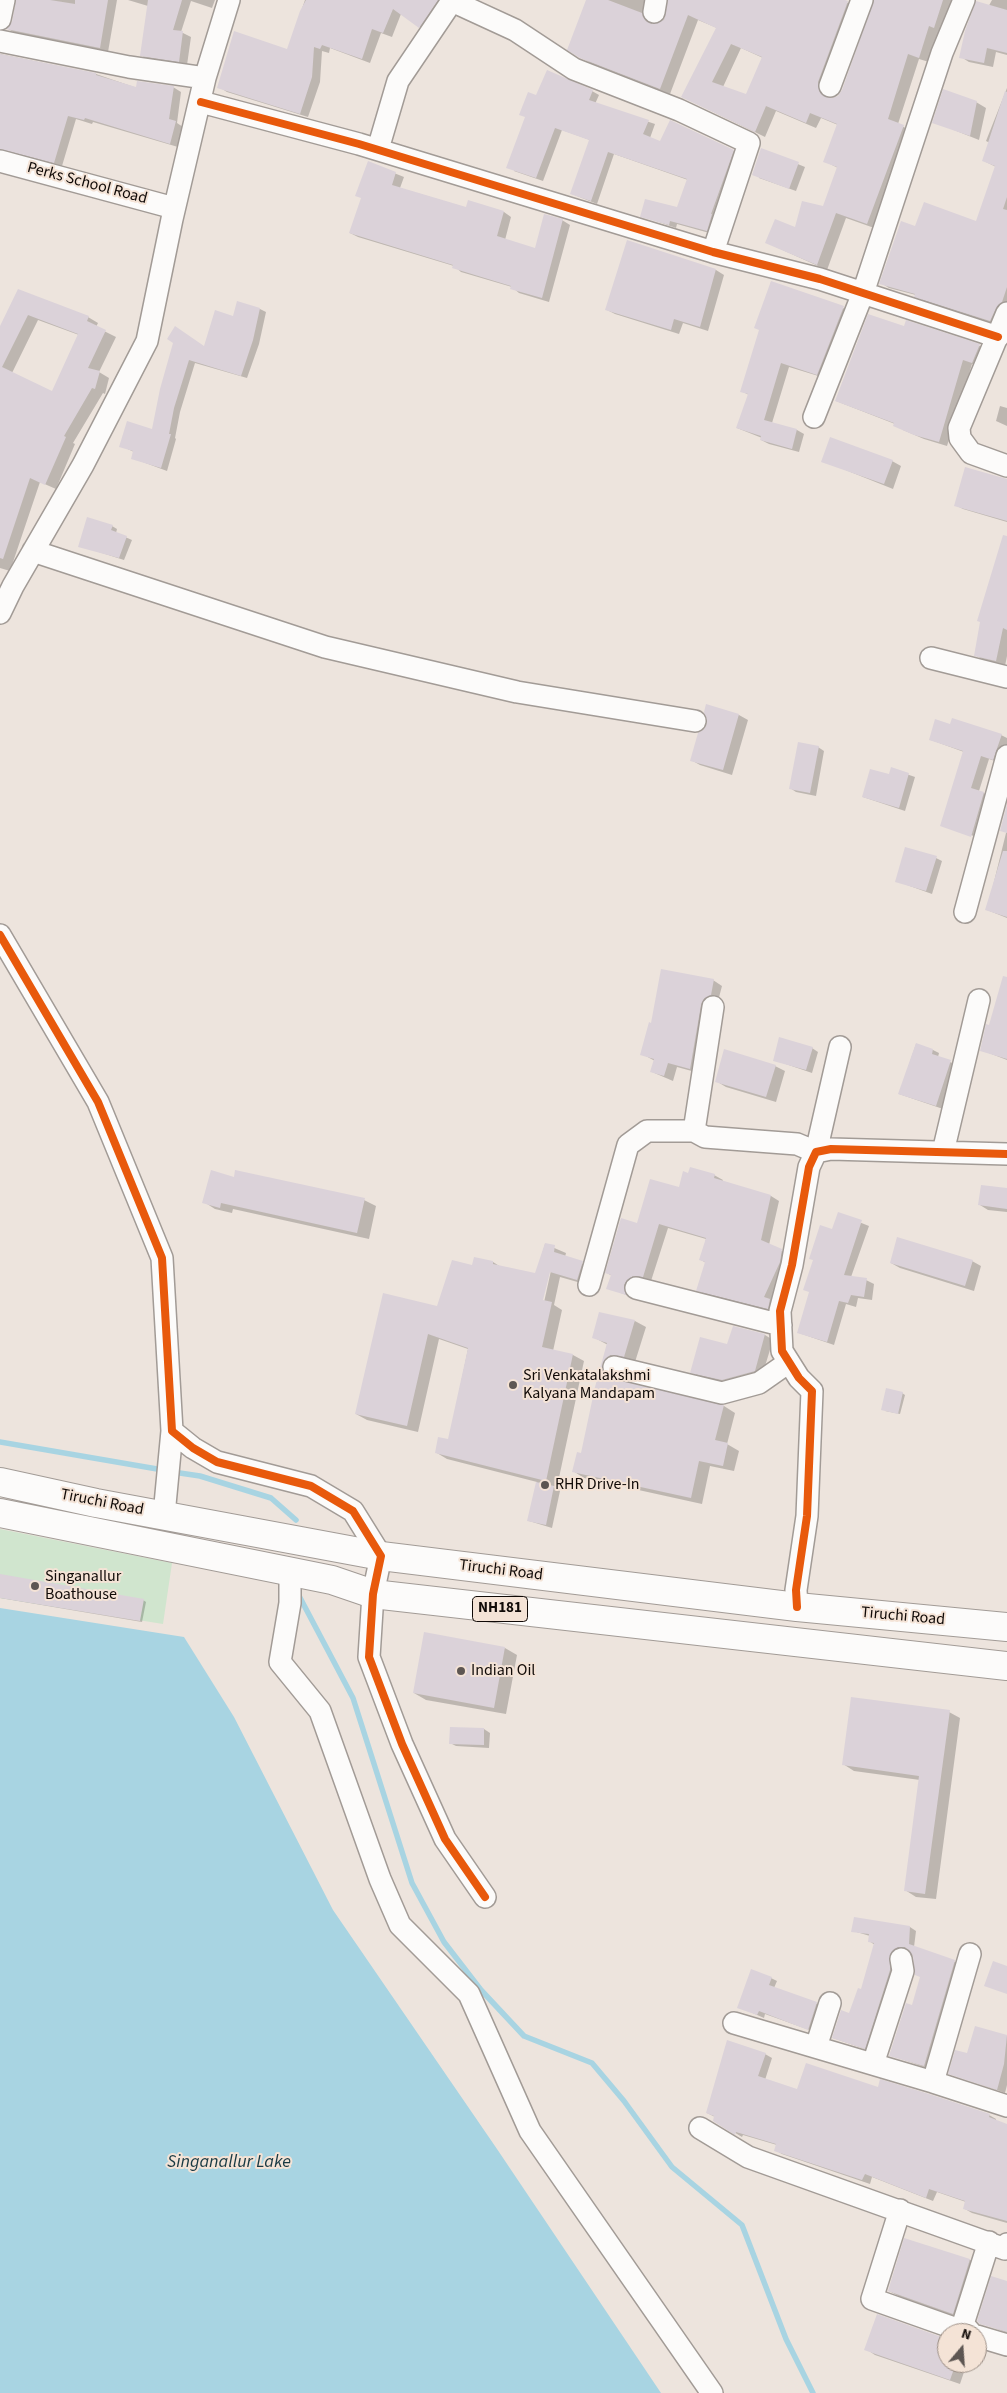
<!DOCTYPE html>
<style>
body{margin:0}
#map{position:relative;width:1007px;height:2393px;overflow:hidden;background:#ede4dd;font-family:"Source Sans 3",sans-serif}
canvas{display:block}
.north{position:absolute;left:937px;top:2323px;width:50px;height:50px;box-sizing:border-box;background:#f4e3d6;border:1px solid #998c83;border-radius:50%;rotate:18deg;font-size:14px;font-weight:700;line-height:20px;text-align:center;color:#100a07}
.north::after{content:'';display:block;margin:auto;width:18px;height:22px;background:#5d5652;clip-path:polygon(50% 0,100% 100%,50% 72%,0 100%)}
</style>
<div id="map">
<canvas width="1007" height="2393"></canvas>
<div class="north">N</div>
</div>
<script>
const context = document.querySelector('canvas').getContext('2d');
context.lineJoin = 'round';
function fillPath(path, color) { context.fillStyle = color; context.fill(path, 'evenodd'); }
const toPath = rows => new Path2D(rows.map(r => 'M' + r).join(''));
function strokePath(path, color, width, dash) { context.strokeStyle = color; context.lineWidth = width; context.lineCap = dash ? 'butt' : 'round'; context.setLineDash(dash || []); context.stroke(path); }
function label(font, color, halo, rows, align = 'center') {
  context.font = font + ' "Source Sans 3",sans-serif'; context.lineWidth = 4; context.setLineDash([]); context.textBaseline = 'middle'; context.strokeStyle = halo; context.fillStyle = color; for (const [text, x, y, turn = 0] of rows) {
    context.save(); context.translate(x, y); context.rotate((+turn || 0) * Math.PI / 180); context.textAlign = isNaN(turn) ? turn : align; if (halo) context.strokeText(text, 0, 0); context.fillText(text, 0, 0); context.restore();
  }
}
fillPath(toPath([
 [0,1529,172,1563,163,1624,0,1598]
]), '#d0e5ce');
fillPath(toPath([
 [0,1608,184,1637,234,1717,333,1910,497,2149,661,2393,0,2393]
]), '#a8d4e2');
fillPath(toPath([
 [16,0,117,0,108,52,15,33,8,29,13,22],
 [128,0,215,0,212,8,191,1,181,32,191,37,187,65,149,60,141,55,148,6],
 [305,0,449,0,428,32,401,14,392,37,381,33,370,63,330,48,329,53,322,51,320,82,308,117,227,92,219,87,287,51],
 [587,0,656,0,654,3,652,24,659,25,667,15,668,0,842,0,858,8,828,88,830,98,838,97,843,91,874,0,955,0,944,33,939,31,929,62,919,59,898,124,913,132,877,229,846,218,827,270,767,243,796,228,824,208,838,168,824,161,838,125,821,118,816,128,776,111,765,137,683,97,717,28,698,20,670,94,591,63,580,57],
 [741,48,763,58,747,96,723,87],
 [992,0,1007,0,1007,55,996,52,993,67,969,62,961,57],
 [0,54,96,74,137,88,173,87,181,92,177,123,183,127,178,147,93,122,92,124,76,119,62,166,12,153,5,153,0,156],
 [1007,88,1007,309,999,325,924,301,916,295,889,288,881,283,916,228,977,223,996,167,984,161,990,143,986,141],
 [592,91,599,95,595,104,655,124,650,138,660,143,733,151,740,154,713,234,677,224,676,228,642,216,677,209,688,180,614,154,597,204,572,194,590,140,562,130,543,181,514,171,537,96],
 [976,102,986,108,979,140,934,122],
 [761,149,805,167,796,191,759,178],
 [369,163,404,177,400,188,467,208,504,212,511,217,505,240,535,249,562,220,570,225,549,302,519,293,512,287,461,272,454,266,358,237,350,233,363,199],
 [628,242,716,270,724,275,708,331,683,323,679,334,615,314,607,310],
 [771,282,851,311,825,378,789,367,772,423,797,430,804,434,799,452,769,444,761,440,762,438,737,428,749,395,741,391,761,330],
 [19,290,88,317,98,323,96,327,116,337,99,372,109,378,105,394,103,393,73,443,75,444,56,489,40,482,10,571,0,568,0,329],
 [38,320,79,335,53,393,12,373],
 [260,309,266,312,259,344,247,378,195,363,180,412,175,438,176,439,167,471,132,458,134,452,121,446,153,430,175,342,205,347,234,317],
 [907,322,980,346,988,350,981,367,972,364,947,446,924,439,903,430,895,424,836,401,905,328],
 [1000,406,1007,408,1007,426,996,421],
 [823,461,892,461,901,466,893,489],
 [1007,481,1007,522,963,509,955,505],
 [112,526,117,529,116,533,132,540,124,560,80,546],
 [1007,563,1007,656,1005,666,984,660,975,655],
 [739,715,748,720,732,775,700,765,691,760,709,724],
 [1001,735,1007,738,1007,744,1001,763,989,759,979,791,992,797,977,837,942,826,964,752,931,740],
 [818,747,824,751,816,796,796,792,790,788],
 [892,769,915,777,905,811,863,797,890,776],
 [1007,809,1007,918,987,910,1006,833],
 [936,858,942,861,932,894,896,881],
 [713,980,722,986,699,1073,677,1067,673,1081,652,1072,655,1061,642,1054],
 [1007,998,1007,1060,981,1050,990,1026],
 [916,1044,933,1050,939,1053,938,1057,957,1065,943,1109,899,1094],
 [812,1048,818,1052,812,1073,774,1060],
 [775,1066,785,1071,776,1102,726,1087,716,1081],
 [714,1175,723,1180,722,1182,771,1196,779,1201,769,1245,790,1255,776,1313,706,1295,698,1290,706,1263,701,1260,706,1239,668,1228,651,1281,642,1280,634,1298,608,1288,612,1276,607,1273,638,1225,679,1189],
 [235,1178,364,1200,376,1206,369,1239,233,1209,232,1213,215,1209,204,1202],
 [1007,1190,1007,1212,988,1210,980,1205],
 [839,1214,869,1226,851,1277,866,1280,874,1284,872,1300,858,1298,856,1307,846,1304,834,1345,799,1333],
 [545,1244,566,1253,565,1257,593,1268,588,1285,560,1277,554,1305,562,1310,553,1351,573,1355,584,1361,557,1487,552,1486,560,1491,552,1528,529,1521,537,1482,447,1459,437,1453,449,1440,468,1349,439,1339,418,1432,367,1420,356,1414,438,1308,473,1267,493,1262,501,1267,536,1274],
 [550,1266,552,1266,543,1307,541,1306],
 [972,1261,981,1266,974,1291,900,1268,891,1263],
 [635,1321,646,1327,635,1362,613,1370,616,1382,724,1406,735,1413,727,1444,739,1451,734,1471,710,1466,702,1504,584,1478,573,1471,582,1454,608,1345,593,1337],
 [734,1327,765,1335,773,1340,762,1376,731,1384,700,1377,692,1372,728,1346],
 [902,1393,905,1395,900,1414,885,1411],
 [0,1576,143,1600,146,1602,142,1622,0,1598],
 [505,1648,517,1655,506,1714,426,1700,414,1693],
 [949,1712,960,1718,936,1899,916,1897,905,1890,920,1780,854,1771,843,1764],
 [484,1729,490,1733,489,1748,456,1746,450,1743],
 [910,1927,916,1931,914,1947,961,1964,930,2069,890,2055,913,2007,922,1977,914,1956,909,1950,905,1949,896,1974,871,2051,833,2038,850,2015,862,1991,875,1945,869,1941,870,1936,853,1931],
 [771,1978,777,1981,774,1988,823,2006,815,2032,765,2014,764,2018,739,2007],
 [976,2028,1007,2036,1007,2085,1005,2093,950,2073,968,2055],
 [765,2054,772,2058,765,2080,798,2091,879,2088,989,2115,996,2119,996,2121,1007,2125,1007,2223,972,2213,965,2209,966,2202,937,2192,933,2201,872,2177,870,2184,782,2154,775,2150,777,2145,743,2135,742,2137,714,2120,715,2117,707,2113],
 [905,2239,970,2260,982,2267,966,2321,902,2298,889,2291],
 [1007,2283,1007,2333,980,2322],
 [947,2340,947,2363,967,2363,960,2384,875,2355,866,2349]
]), '#0003');
strokePath(toPath([
 [0,1442,163,1470],
 [173,1472,200,1476,271,1498,296,1520],
 [297,1592,353,1698,412,1883,444,1942,481,1990,524,2036,592,2063,624,2101,672,2167,742,2225,786,2339,813,2393]
]), '#a8d4e2', 5.5);
fillPath(toPath([
 [16,0,50,0,75,4,75,0,108,0,100,48,6,29,12,22],
 [148,0,182,0,173,30,183,31,179,62,140,56],
 [306,0,438,0,419,28,393,9,383,33,372,29,362,59,322,45,320,49,314,47,312,77,300,114,217,88,234,31,287,49,300,11],
 [586,0,608,0,642,13,646,21,652,24,664,20,668,0,845,0,848,1,818,82,821,94,832,98,838,96,842,90,874,0,943,0,934,28,929,26,919,58,908,54,888,119,904,125,867,224,836,213,817,265,765,243,775,219,795,227,802,201,823,206,837,167,823,162,837,124,810,113,806,123,766,106,755,132,681,97,716,28,688,15,660,89,580,58,567,50],
 [731,44,762,57,746,94,712,82],
 [976,1,1007,10,1007,53,987,48,984,63,959,58,965,31],
 [0,54,96,73,96,75,136,87,137,81,174,86,169,119,176,121,170,144,85,118,84,120,68,116,54,163,0,149],
 [547,70,593,90,589,100,649,120,643,134,660,141,670,120,734,150,711,214,712,214,707,231,670,221,669,225,640,217,645,199,677,207,687,179,608,152,591,201,570,194,589,140,555,128,536,178,506,168,525,117,519,115,528,92,536,95],
 [943,89,977,101,970,136,932,123],
 [1005,91,1007,92,1007,197,1003,209,1007,210,1007,287,1002,302,996,308,990,321,914,297,915,294,879,284,901,221,915,226,924,202,976,221,995,166,982,161],
 [761,148,799,162,789,189,752,175],
 [368,161,396,172,392,185,466,207,468,200,504,211,497,236,535,248,544,214,563,219,542,298,510,289,511,286,452,268,453,265,349,233,361,198,355,196],
 [627,240,716,269,700,327,674,319,671,330,605,310],
 [771,281,844,306,817,375,781,363,764,420,797,429,792,449,760,440,761,436,736,428,748,394,740,392,759,330,754,328],
 [18,289,89,316,87,321,106,330,88,368,100,371,95,389,92,388,64,436,66,437,45,485,30,478,3,559,0,558,0,326],
 [28,315,78,334,52,391,2,367],
 [237,301,260,308,253,340,241,376,189,360,174,408,169,434,171,434,161,468,131,459,133,451,119,447,127,421,152,429,160,389,173,343,167,339,175,326,204,346,215,310,233,316],
 [868,314,904,326,906,320,980,344,972,363,963,360,939,442,914,435,893,426,894,423,835,401],
 [830,437,893,460,884,484,821,462],
 [965,467,1007,479,1007,521,954,506],
 [87,517,113,525,111,530,127,536,119,558,78,547],
 [1003,535,1007,536,1007,630,1003,628,996,661,974,656,980,622,977,621],
 [706,704,739,714,723,770,690,761,698,733,704,729,707,723,704,712],
 [952,718,1002,734,993,760,981,756,971,788,984,792,971,837,940,826,963,751,929,740,935,719,950,724],
 [798,742,819,746,810,793,789,789],
 [891,767,909,773,899,808,862,797,870,769,889,774],
 [1007,804,1007,833,1000,831],
 [905,847,937,856,926,891,895,882],
 [1003,851,1007,851,1007,917,985,910],
 [661,969,714,979,711,995,704,999,701,1005,690,1069,668,1063,664,1076,650,1072,654,1059,640,1055,649,1022,651,1023],
 [1003,976,1007,977,1007,1059,980,1051,986,1024,989,1025],
 [779,1037,813,1047,806,1070,773,1061],
 [916,1043,933,1049,932,1054,951,1060,936,1106,898,1094],
 [724,1049,776,1065,766,1097,715,1082],
 [690,1167,715,1174,714,1178,771,1195,761,1240,782,1249,780,1262,764,1297,770,1299,768,1309,696,1291,705,1262,699,1260,706,1238,659,1224,643,1277,633,1276,627,1280,624,1285,626,1295,606,1289,611,1275,605,1273,621,1218,637,1223,650,1179,679,1187,683,1171,688,1173],
 [211,1170,234,1177,235,1170,365,1198,357,1233,221,1203,220,1208,202,1203],
 [981,1185,1007,1188,1007,1209,978,1205],
 [838,1212,862,1220,844,1275,867,1278,864,1297,851,1295,848,1303,839,1301,827,1342,797,1333,809,1292,803,1290,813,1260,809,1259,820,1225,832,1229],
 [897,1237,973,1260,965,1286,890,1263],
 [545,1243,555,1245,554,1252,583,1261,577,1280,550,1272,543,1300,552,1302,542,1347,573,1354,546,1481,435,1453,438,1437,448,1439,468,1348,428,1334,407,1426,355,1414,383,1293,437,1306,452,1260,472,1265,474,1257,493,1261,493,1264,535,1273],
 [599,1312,635,1320,624,1357,610,1355,602,1364,602,1370,606,1376,724,1405,715,1440,728,1443,723,1466,699,1461,691,1498,572,1472,577,1452,581,1453,595,1387,607,1343,592,1338],
 [733,1326,765,1334,755,1371,722,1380,690,1373,700,1337,727,1344],
 [886,1388,903,1392,898,1414,881,1410],
 [536,1482,554,1486,546,1525,527,1521],
 [0,1574,144,1599,140,1621,0,1598],
 [424,1632,505,1647,494,1708,413,1693],
 [851,1697,950,1710,925,1894,904,1891,919,1776,842,1765],
 [450,1727,484,1728,484,1745,449,1744],
 [854,1917,910,1926,909,1944,955,1960,924,2066,889,2056,906,2003,912,2005,920,1977,915,1975,913,1956,905,1947,898,1947,890,1954,890,1970,865,2049,832,2038,841,2010,849,2013,858,1988,861,1989,874,1943,868,1942,869,1934,851,1932],
 [993,1961,1007,1966,1007,1994,984,1986],
 [751,1969,772,1977,769,1985,817,2002,808,2030,759,2011,757,2015,737,2008],
 [975,2026,1007,2035,1004,2064,997,2090,948,2074,955,2050,967,2053],
 [727,2040,766,2053,758,2076,797,2089,806,2063,878,2087,880,2079,929,2094,990,2114,989,2117,1007,2124,1007,2221,963,2209,965,2201,929,2189,926,2198,865,2174,862,2180,774,2151,776,2144,736,2132,735,2135,713,2121,714,2116,706,2113],
 [904,2238,970,2259,953,2314,888,2291],
 [991,2276,1007,2281,1007,2332,980,2324,977,2321],
 [877,2314,947,2339,947,2363,956,2363,950,2380,864,2350]
]), '#dbd2d9');
const minor = toPath([
 [654,12,656,0],
 [0,19,4,0],
 [0,41,129,67,205,78],
 [830,86,862,0],
 [201,102,359,144,713,252,820,279,998,337],
 [378,149,398,81,452,1,515,30,574,69,679,110,749,143,713,252],
 [0,161,174,208],
 [1007,313,959,428,960,438,971,453,1007,466],
 [814,417,863,293,942,53,964,0],
 [33,551,325,647,517,692,695,721],
 [0,613,13,586,83,465,147,341,172,219,205,78,229,0],
 [931,658,1007,677],
 [965,912,1007,756],
 [0,935,98,1102,162,1258,172,1431,193,1448,217,1462,311,1486,353,1511,381,1556,373,1594,369,1657,402,1744,445,1839,485,1897],
 [713,1007,694,1131,705,1137,797,1144,816,1152,840,1047],
 [943,1152,979,1000],
 [589,1285,628,1145,647,1131,694,1131],
 [636,1288,781,1325],
 [614,1367,722,1393,759,1383,789,1362],
 [164,1515,172,1431],
 [290,1572,290,1603,280,1662,320,1711,380,1879,400,1925,469,1994,530,2131,712,2393],
 [797,1607,796,1590,807,1516,812,1391,799,1378,782,1351,780,1311,792,1265,809,1167,816,1152,831,1149,1007,1154],
 [970,1954,933,2082,1007,2106],
 [734,2023,933,2082],
 [816,2047,830,2003],
 [873,2064,903,1971,901,1959],
 [700,2128,748,2157,1005,2249,1007,2244],
 [900,2210,872,2299,968,2333],
 [971,2333,963,2324,989,2242],
 [977,2336,1007,2345]
]);
const highway = toPath([
 [0,1482,96,1503,381,1556,797,1607,1007,1627],
 [0,1513,332,1580,373,1594,1007,1666]
]);
strokePath(minor, '#a29b96', 24);
strokePath(highway, '#a29b96', 30);
strokePath(minor, '#fcfbfa', 21);
strokePath(highway, '#fcfbfa', 28);
strokePath(toPath([
 [201,102,359,144,713,252,820,279,998,337],
 [0,935,98,1102,162,1258,172,1431,193,1448,217,1462,311,1486,353,1511,381,1556,373,1594,369,1657,402,1744,445,1839,485,1897],
 [797,1607,796,1590,807,1516,812,1391,799,1378,782,1351,780,1311,792,1265,809,1167,816,1152,831,1149,1007,1154]
]), '#e8590c', 8);
for (const [x, y, r, color] of [
 [513,1385,5,"#5d5652"],
 [545,1485,5,"#5d5652"],
 [35,1586,5,"#5d5652"],
 [461,1671,5,"#5d5652"]
]) { const dot = new Path2D(); dot.arc(x, y, r, 0, 2 * Math.PI); context.fillStyle = color; context.fill(dot); strokePath(dot, '#f4e3d6', 2); }
for (const [x, y, w] of [
 [500,1609,55]
]) { const box = new Path2D(); box.roundRect(x - w / 2, y - 12.5, w, 25, 4); context.fillStyle = '#f4e3d6'; context.fill(box); strokePath(box, '#100a07', 1); }
label('bold 15px', '#100a07', null, [
 ["NH181",500,1609]
]);
label('16px', '#100a07', '#f4e3d6', [
 ["Perks School Road",87,184,15],
 ["Tiruchi Road",102,1503,11],
 ["Tiruchi Road",501,1571,7],
 ["Tiruchi Road",903,1617,5]
]);
label('16px', '#100a07', '#f4e3d6', [
 ["Sri Venkatalakshmi",523,1376],
 ["Kalyana Mandapam",523,1394],
 ["RHR Drive-In",555,1485],
 ["Singanallur",45,1577],
 ["Boathouse",45,1595],
 ["Indian Oil",471,1671]
], 'left');
label('italic 18px', '#183943', '#f4e3d6', [
 ["Singanallur Lake",229,2163]
]);
</script>
